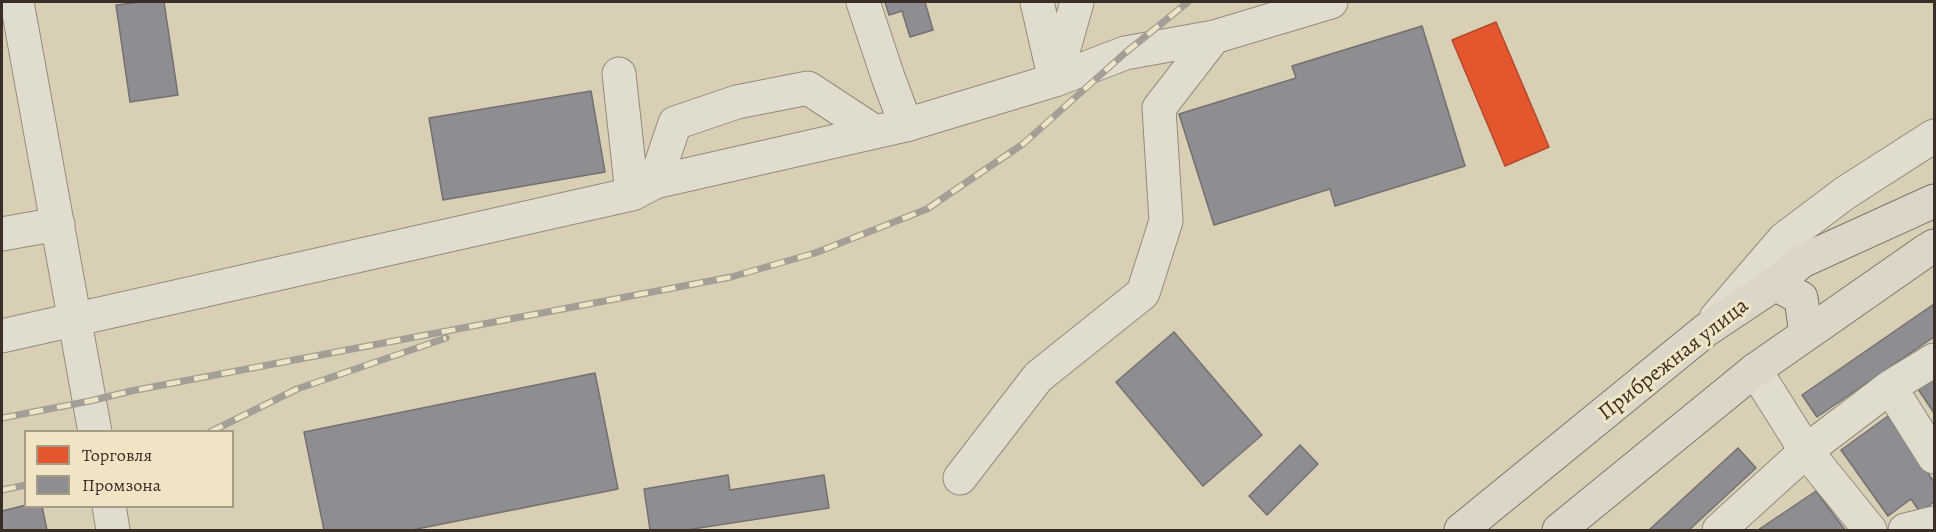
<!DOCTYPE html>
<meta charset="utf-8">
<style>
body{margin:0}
#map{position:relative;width:1936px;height:532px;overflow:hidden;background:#d8cfb5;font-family:Alegreya,serif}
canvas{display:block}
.frame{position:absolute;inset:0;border:3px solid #392d25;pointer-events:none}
.legend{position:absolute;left:24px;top:430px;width:210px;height:78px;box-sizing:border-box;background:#efe5c5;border:2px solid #a69b85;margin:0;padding:8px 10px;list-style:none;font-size:18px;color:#392d25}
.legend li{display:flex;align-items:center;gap:12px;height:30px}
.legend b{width:30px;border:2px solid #a69b85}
</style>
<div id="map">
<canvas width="1936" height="532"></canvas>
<div class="frame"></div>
<ul class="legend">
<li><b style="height:16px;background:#e4572e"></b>Торговля</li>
<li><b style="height:16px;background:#8d8d92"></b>Промзона</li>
</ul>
</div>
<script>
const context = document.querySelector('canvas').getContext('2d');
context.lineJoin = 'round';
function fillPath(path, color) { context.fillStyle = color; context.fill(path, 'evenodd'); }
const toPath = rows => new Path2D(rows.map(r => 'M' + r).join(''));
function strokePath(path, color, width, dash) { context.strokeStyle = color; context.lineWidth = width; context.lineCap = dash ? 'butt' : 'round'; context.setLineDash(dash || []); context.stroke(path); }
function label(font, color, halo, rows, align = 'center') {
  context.font = font + ' Alegreya,serif'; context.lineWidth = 6; context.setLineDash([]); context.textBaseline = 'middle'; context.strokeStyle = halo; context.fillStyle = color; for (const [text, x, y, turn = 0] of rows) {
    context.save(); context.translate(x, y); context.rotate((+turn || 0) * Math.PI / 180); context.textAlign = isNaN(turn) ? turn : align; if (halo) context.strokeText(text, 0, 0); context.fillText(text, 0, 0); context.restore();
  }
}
const shops = toPath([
 [1496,22,1549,147,1505,166,1452,40,1496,22]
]);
fillPath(shops, '#e4572e');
strokePath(shops, '#b14a2b', 1.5);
const industry = toPath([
 [142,2,164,2,178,95,130,102,116,5,142,2],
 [885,2,925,2,933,30,910,37,902,11,889,15,885,2],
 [1422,26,1465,166,1335,206,1330,189,1214,225,1179,114,1296,78,1292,66,1422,26],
 [591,91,605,172,443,200,429,118,591,91],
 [1934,304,1934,337,1817,417,1802,395,1934,304],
 [1174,332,1262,435,1203,486,1116,382,1174,332],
 [595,373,618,489,412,530,324,530,304,432,595,373],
 [1934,378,1934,413,1918,389,1934,378],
 [1888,416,1934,482,1934,502,1920,512,1911,499,1888,516,1841,450,1888,416],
 [1300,445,1318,464,1267,515,1249,496,1300,445],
 [1738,448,1756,468,1689,530,1649,530,1738,448],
 [728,475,730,490,824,475,829,508,686,530,650,530,644,489,728,475],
 [1816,491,1845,530,1758,530,1816,491],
 [26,505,42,506,47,530,2,530,2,511,26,505]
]);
fillPath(industry, '#8d8d92');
strokePath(industry, '#747071', 1.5);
const minor = toPath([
 [17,2,95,432],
 [863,2,888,77,906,125],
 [1037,2,1054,76],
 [619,74,632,194],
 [1055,80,1077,2],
 [655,182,675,123,737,102,808,88,875,132],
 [2,234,58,224],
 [1716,318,1784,239,1845,193,1934,136],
 [2,336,632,194,655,182,906,125,1055,80,1125,53,1214,37,1331,2],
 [1755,370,1806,451,1870,530],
 [1890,387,1934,457],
 [960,478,1038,377,1143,293,1166,221,1159,108,1214,37],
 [109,506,113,530],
 [1719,530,1806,451,1890,387,1934,360],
 [1905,530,1934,523]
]);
const major = toPath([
 [1775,284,1801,298,1806,334],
 [1461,530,1706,330,1775,284,1802,261,1934,201],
 [1559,530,1755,370,1924,252,1934,246]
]);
strokePath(minor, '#938c7d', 35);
strokePath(major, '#7d766a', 35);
strokePath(minor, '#e0dcce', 33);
strokePath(major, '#dbd6c7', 33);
const rail = toPath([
 [2,418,90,401,131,391,731,277,815,253,927,209,1023,144,1125,53,1188,2],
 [210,432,297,389,446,338],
 [2,490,26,485]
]);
strokePath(rail, '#a49f96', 7);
strokePath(rail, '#efe5c5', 4.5, [14]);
label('22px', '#392d25', '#efe5c5', [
 ["Прибрежная улица",1674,360,-38]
]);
</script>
